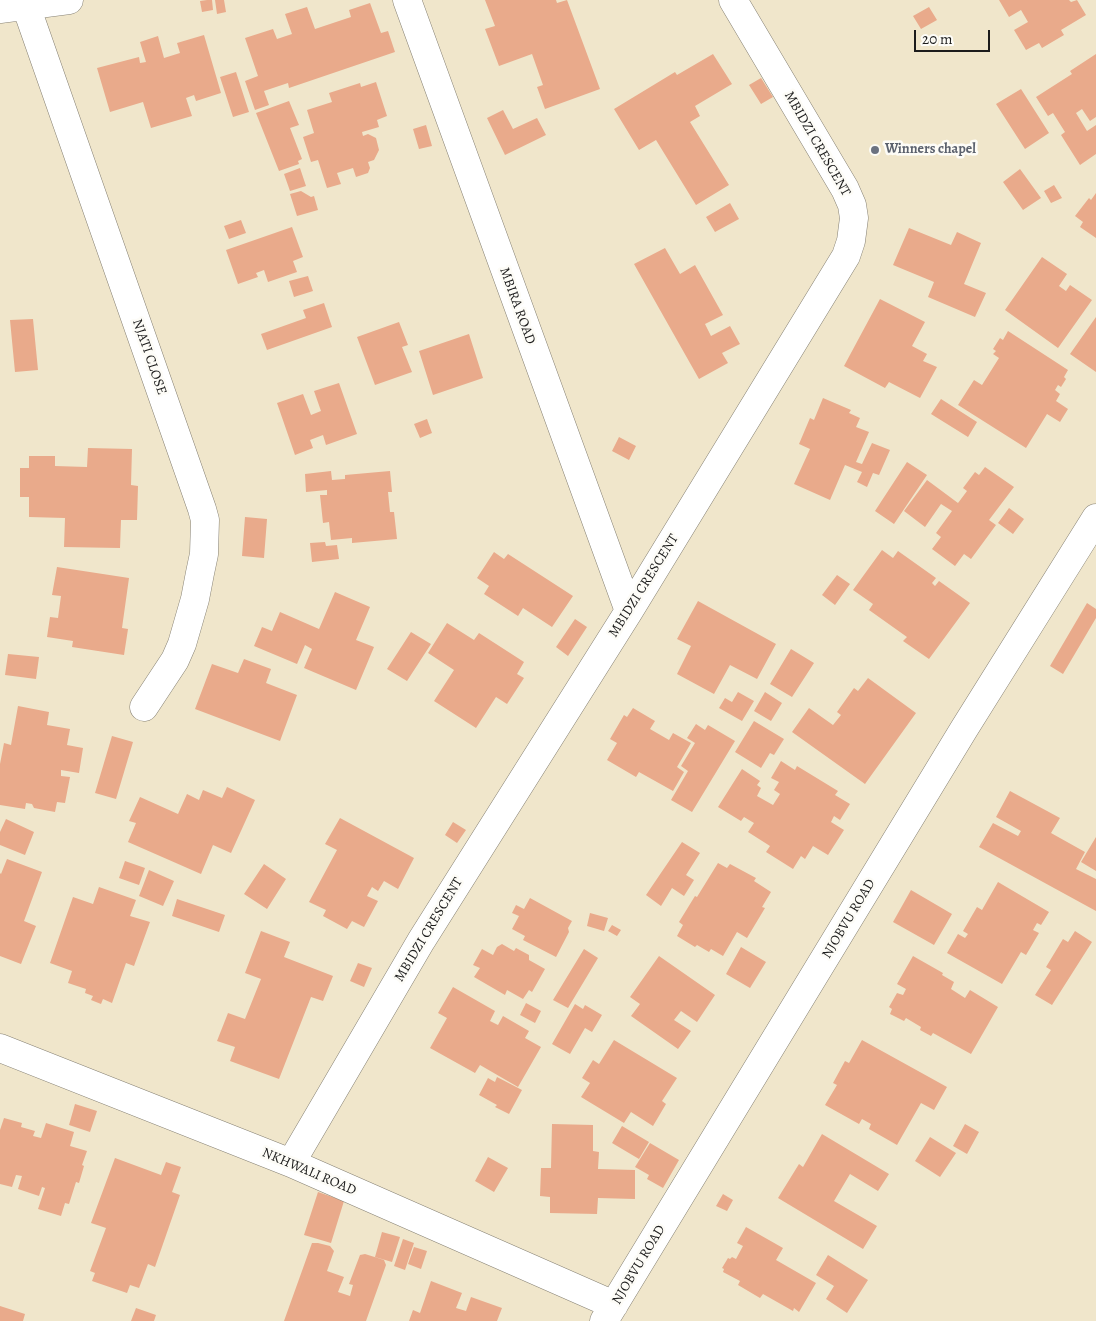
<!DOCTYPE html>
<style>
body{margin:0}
#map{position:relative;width:1096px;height:1321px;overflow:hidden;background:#f0e6cb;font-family:Alegreya,serif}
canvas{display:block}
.scale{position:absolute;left:914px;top:30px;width:76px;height:22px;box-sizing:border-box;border:2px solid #1c1c1c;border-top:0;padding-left:6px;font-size:15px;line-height:18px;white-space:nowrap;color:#1c1c1c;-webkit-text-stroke:4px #fdfcf7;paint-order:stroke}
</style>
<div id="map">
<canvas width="1096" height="1321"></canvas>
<div class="scale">20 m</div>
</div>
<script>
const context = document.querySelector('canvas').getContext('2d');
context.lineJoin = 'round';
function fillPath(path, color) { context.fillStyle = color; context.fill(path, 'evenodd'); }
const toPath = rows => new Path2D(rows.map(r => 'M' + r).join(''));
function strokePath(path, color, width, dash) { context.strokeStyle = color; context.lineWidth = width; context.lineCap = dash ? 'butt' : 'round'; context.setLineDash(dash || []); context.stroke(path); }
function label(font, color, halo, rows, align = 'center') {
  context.font = font + ' Alegreya,serif'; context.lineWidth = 5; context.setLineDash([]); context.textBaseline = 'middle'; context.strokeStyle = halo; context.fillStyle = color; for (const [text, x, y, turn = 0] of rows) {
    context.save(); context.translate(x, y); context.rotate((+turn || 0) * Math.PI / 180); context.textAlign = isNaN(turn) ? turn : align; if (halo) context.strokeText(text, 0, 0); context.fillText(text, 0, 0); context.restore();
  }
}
fillPath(toPath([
 [207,0,212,0,213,10,202,12,200,1],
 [215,0,224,0,226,12,217,14],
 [485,0,556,0,557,3,567,0,600,89,545,109,537,87,543,85,532,54,499,66,485,29,495,26],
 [999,0,1069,0,1071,2,1077,0,1086,15,1061,30,1064,35,1042,48,1039,43,1026,50,1014,30,1028,22,1021,10,1009,17],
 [370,3,381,33,388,31,395,52,289,88,288,83,264,91,269,105,255,110,245,81,258,76,245,38,273,29,277,39,292,34,285,14,307,7,315,29,351,17,349,10],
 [929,7,937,20,921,29,913,16],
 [204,35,221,93,196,101,194,95,186,98,192,116,151,128,143,102,110,112,97,68,139,57,140,63,146,62,140,42,158,36,164,58,180,53,177,43],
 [713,54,732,84,695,106,700,116,690,122,729,185,696,205,656,140,639,150,614,109,675,72,677,75],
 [1096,54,1096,117,1090,121,1082,109,1076,113,1087,131,1096,125,1096,154,1080,165,1061,135,1065,132,1053,113,1048,116,1036,97,1072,74,1070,71],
 [236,72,249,112,233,117,220,77],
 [761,78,773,97,761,104,749,85],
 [376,82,387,116,377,120,379,127,362,132,363,136,368,134,376,138,379,150,374,160,368,162,370,168,368,173,356,177,353,168,337,173,341,184,327,188,318,160,311,162,303,137,314,133,307,110,332,102,329,93,360,83,361,87],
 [1021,89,1049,133,1025,149,996,104],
 [289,101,299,125,290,128,302,159,298,161,299,164,279,171,256,113],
 [503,110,513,129,537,118,546,135,505,155,487,118],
 [426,125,432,146,419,149,413,129],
 [300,168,306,186,290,191,284,174],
 [1020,169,1041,198,1023,210,1003,182],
 [1054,185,1062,198,1051,203,1044,191],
 [301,191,311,197,314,196,318,210,297,216,290,194],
 [1096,193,1096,238,1080,227,1083,222,1075,216,1089,198,1091,200],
 [730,203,739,219,715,232,706,217],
 [241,220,246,233,229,239,224,226],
 [292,227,303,257,293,261,297,272,268,282,264,270,256,273,258,277,238,284,226,250],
 [909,228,951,245,957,232,981,243,964,284,986,293,975,317,928,297,934,282,893,265],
 [665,248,680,274,695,265,723,315,705,324,711,336,730,326,740,344,722,353,728,363,699,379,634,264],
 [1042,257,1067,274,1059,286,1066,291,1070,285,1092,300,1058,348,1005,310],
 [308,276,313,291,294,297,289,281],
 [880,299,925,322,912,346,927,354,923,361,937,367,920,398,889,382,885,388,844,366],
 [324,303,332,327,267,350,261,334,306,318,303,310],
 [1096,317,1096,372,1070,354],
 [33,319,38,370,15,372,10,320],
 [399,322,408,345,402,347,412,372,375,385,357,337],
 [1008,331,1068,370,1064,377,1066,379,1061,387,1058,385,1055,390,1060,394,1056,401,1068,409,1060,422,1047,414,1026,448,958,405,974,380,982,385,999,358,993,354,996,351,993,349,1000,338,1003,340],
 [469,334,483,378,433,395,419,351],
 [339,383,357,434,326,445,323,435,310,440,313,448,295,455,277,403,303,394,311,415,321,411,314,391],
 [823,398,851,410,849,413,860,418,856,427,869,432,856,462,862,464,872,443,890,450,879,475,873,473,867,487,857,482,862,472,845,465,830,500,794,484,810,449,799,444,810,418,814,420],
 [941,399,977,422,968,437,931,414],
 [427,419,432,433,420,438,414,424],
 [619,437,636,446,629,460,612,451],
 [88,448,132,449,131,485,138,486,137,520,121,520,120,548,64,547,65,518,29,517,29,497,20,497,20,468,29,468,29,456,55,456,55,466,87,467],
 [907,462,927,475,894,524,875,511],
 [985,467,1014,487,989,520,996,525,971,559,964,554,955,566,932,549,941,537,936,533,952,511,941,504,925,527,904,511,927,480,958,503,967,491,963,488,975,472,979,475],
 [331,471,332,480,345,479,345,475,390,471,392,492,388,492,390,512,394,512,397,539,352,543,352,538,331,540,329,522,323,523,320,495,327,495,327,490,306,492,305,474],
 [1009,508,1024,519,1013,534,998,523],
 [245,517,267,519,264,558,242,556],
 [325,542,326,546,337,545,339,559,312,562,310,543],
 [882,550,893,558,898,551,936,578,932,583,935,586,939,581,970,603,929,659,903,641,907,637,869,610,873,604,853,590],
 [494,552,504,559,508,554,573,596,552,627,523,608,518,616,484,594,489,586,477,578],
 [57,567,129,578,122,628,128,629,124,655,72,647,73,641,47,637,50,617,58,618,61,596,52,595],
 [837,575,850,584,835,605,822,595],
 [335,592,370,607,356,640,374,647,356,690,304,668,312,649,305,645,297,664,254,646,262,627,272,631,280,612,319,629],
 [698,601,776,644,757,679,730,665,714,694,677,674,691,646,677,639],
 [1087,603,1096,609,1096,618,1063,674,1050,666],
 [575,619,587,627,568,656,556,647],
 [447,623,474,640,479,633,524,662,517,674,524,678,507,704,496,697,476,728,434,701,454,670,428,653],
 [411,632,431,644,407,681,387,669],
 [791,649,814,663,792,697,770,684],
 [8,654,39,657,36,679,5,675],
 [244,659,271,669,266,683,297,695,280,741,195,709,212,664,238,673],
 [868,678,916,713,865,784,792,732,809,708,833,725,841,715,837,712,854,688,858,691],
 [738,692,754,701,742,721,719,708,725,698,732,702],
 [765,692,782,703,771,721,754,711],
 [18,706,49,712,47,725,70,729,67,745,83,748,79,773,61,770,61,776,70,777,65,803,57,802,55,812,34,808,32,804,26,803,25,809,0,805,0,764,4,743,11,745],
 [633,708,655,721,650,729,669,740,673,733,691,743,677,767,684,772,673,791,639,772,636,777,607,760,617,743,610,739,624,715,627,717],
 [754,721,784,739,774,755,770,753,761,768,735,752],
 [696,724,705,730,708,725,735,741,692,812,671,800,688,771,681,766,695,743,687,738],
 [112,736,133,742,116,799,95,793],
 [781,761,795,770,797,766,838,791,835,795,850,804,840,820,834,816,831,822,844,830,828,855,813,846,805,859,801,856,793,869,766,852,770,846,748,832,754,823,744,817,741,821,718,807,742,769,760,781,757,785,761,788,757,796,773,805,780,794,774,790,779,782,771,778],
 [227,787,255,800,231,853,213,845,201,874,128,842,136,823,129,821,140,797,178,814,187,794,199,800,203,790,222,798],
 [1010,791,1060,818,1051,833,1085,852,1076,869,1096,879,1096,911,979,847,993,823,1018,836,1021,831,996,817],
 [340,818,414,858,398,889,384,881,378,891,372,887,367,896,378,901,364,927,352,921,347,929,323,916,326,910,309,902,337,850,325,844],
 [6,819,34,832,25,855,0,845,0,832],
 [453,822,466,830,457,843,445,835],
 [1096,837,1096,871,1081,862],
 [682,842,700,853,686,875,694,880,684,896,672,888,661,906,646,895],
 [7,859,42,872,24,921,36,926,21,964,0,956,0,873,1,874],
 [125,861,145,868,139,885,119,878],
 [718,863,727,868,730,864,756,878,754,881,771,892,762,907,765,908,747,938,737,932,723,956,711,949,709,952,697,945,695,947,677,936,683,925,679,922,695,896,697,897],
 [264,864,286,879,267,909,244,894],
 [149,870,174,881,163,906,139,896],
 [998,882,1049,912,1041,925,1037,923,1033,930,1039,933,1026,955,1021,952,1002,984,947,953,958,934,965,938,968,934,963,931,977,907,982,910],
 [99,887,136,900,130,916,150,922,134,966,126,963,112,1003,103,999,101,1004,91,1000,93,996,85,993,86,989,68,983,72,971,50,963,73,897,93,904],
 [911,890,952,914,934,945,893,922],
 [530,898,572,921,568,928,569,932,556,957,523,940,525,936,512,929,519,916,512,913,516,905,524,909],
 [177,899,225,915,219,932,172,916],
 [590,913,608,918,604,931,587,926],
 [612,925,621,930,617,936,608,931],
 [261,931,290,942,284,957,333,976,323,1001,311,997,279,1079,230,1061,235,1047,217,1041,228,1013,245,1019,261,979,245,973],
 [1075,931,1092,942,1052,1005,1035,995,1051,970,1046,967,1063,939,1068,942],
 [502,944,514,951,516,948,529,955,529,960,545,969,532,992,529,990,523,999,507,990,505,995,474,977,480,968,473,965,482,949,493,955,497,947],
 [741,947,766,962,750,988,726,974],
 [584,949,598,958,568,1008,553,1000],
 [659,956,715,995,697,1022,681,1011,674,1020,691,1031,678,1049,631,1016,640,1004,630,997],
 [913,956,943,973,942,975,954,982,951,989,965,998,970,990,998,1007,971,1054,933,1033,931,1036,920,1030,921,1027,906,1018,904,1021,890,1014,892,1009,889,1007,897,993,903,995,906,989,897,984],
 [358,963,372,968,364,987,350,981],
 [453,987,495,1011,490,1021,498,1025,503,1016,529,1031,525,1038,541,1047,518,1087,480,1065,475,1073,430,1048,447,1018,438,1013],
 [526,1003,541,1011,535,1023,520,1015],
 [575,1004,583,1009,585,1005,602,1015,592,1032,585,1028,570,1054,552,1044],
 [614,1040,677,1078,662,1101,666,1104,653,1126,631,1112,624,1123,581,1097,590,1083,582,1078,593,1060,599,1064],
 [862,1040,947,1087,934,1110,921,1103,897,1145,869,1129,871,1124,862,1119,859,1124,825,1105,837,1085,833,1083,845,1061,849,1063],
 [497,1077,522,1090,509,1114,495,1107,497,1105,479,1095,488,1078,495,1082],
 [75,1104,97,1111,90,1132,69,1125],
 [4,1118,22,1123,21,1127,35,1131,33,1136,41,1138,46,1123,74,1132,70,1146,87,1151,82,1165,84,1166,79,1183,76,1182,69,1204,65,1203,61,1216,38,1209,45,1188,42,1187,39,1196,18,1189,22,1176,16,1175,12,1187,0,1184,0,1130],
 [552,1124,593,1125,593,1151,599,1152,598,1169,635,1170,635,1199,598,1198,597,1214,550,1213,550,1197,540,1196,541,1168,551,1168],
 [965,1124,979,1132,967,1154,953,1146],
 [622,1126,649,1142,639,1159,612,1143],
 [822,1134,889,1174,878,1191,850,1174,834,1201,877,1226,863,1249,778,1198,799,1164,803,1167],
 [930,1137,956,1153,940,1177,915,1161],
 [650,1143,679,1160,663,1188,647,1179,649,1175,635,1167],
 [488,1157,508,1168,494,1192,475,1181],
 [115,1158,161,1175,166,1162,181,1167,172,1192,180,1195,155,1267,148,1264,139,1288,130,1285,127,1293,92,1281,95,1273,90,1271,106,1228,91,1223],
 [318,1192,344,1201,331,1243,304,1235],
 [723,1194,733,1200,727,1211,716,1206],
 [746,1227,783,1248,776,1260,816,1283,799,1312,794,1308,793,1311,763,1294,760,1298,738,1285,740,1281,723,1272,724,1269,722,1268,728,1258,730,1259,732,1257,736,1259,743,1246,737,1243],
 [382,1232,400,1237,392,1262,375,1257],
 [403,1239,414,1243,405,1270,394,1266],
 [312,1243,318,1243,330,1246,334,1251,327,1271,344,1277,338,1292,350,1296,353,1285,349,1284,360,1255,365,1254,384,1260,386,1265,366,1321,284,1321],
 [414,1247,427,1251,421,1269,408,1264],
 [828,1255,868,1280,847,1313,826,1299,834,1286,816,1275],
 [431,1281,462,1293,456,1308,466,1311,471,1297,502,1308,497,1321,409,1321,413,1310,420,1313],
 [0,1306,25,1314,23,1321,0,1321],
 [136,1308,156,1315,154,1321,131,1321]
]), '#e9aa8b');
const minor = toPath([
 [407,0,629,611],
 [26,6,202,509,205,520,204,554,200,573,195,599,182,644,175,660,144,707],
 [0,9,69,0],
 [0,1048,291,1163,614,1305],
 [291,1163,421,941,629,611,846,256,851,241,854,218,852,205,845,189,733,0],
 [604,1321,964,729,1096,518]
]);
strokePath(minor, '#868174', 29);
strokePath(minor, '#fff', 28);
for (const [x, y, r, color] of [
 [875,150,5,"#6b7280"]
]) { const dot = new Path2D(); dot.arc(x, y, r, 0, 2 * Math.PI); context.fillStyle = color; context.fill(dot); strokePath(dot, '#fdfcf7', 2); }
label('14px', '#1c1c1c', '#fdfcf7', [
 ["MBIDZI CRESCENT",817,144,60],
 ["MBIRA ROAD",517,306,70],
 ["NJATI CLOSE",149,357,71],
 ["MBIDZI CRESCENT",644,586,-58],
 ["NJOBVU ROAD",849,919,-59],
 ["MBIDZI CRESCENT",429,930,-59],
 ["NKHWALI ROAD",309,1172,23],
 ["NJOBVU ROAD",639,1265,-59]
]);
label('bold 14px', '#5b616d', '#fdfcf7', [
 ["Winners chapel",885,150]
], 'left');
</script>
